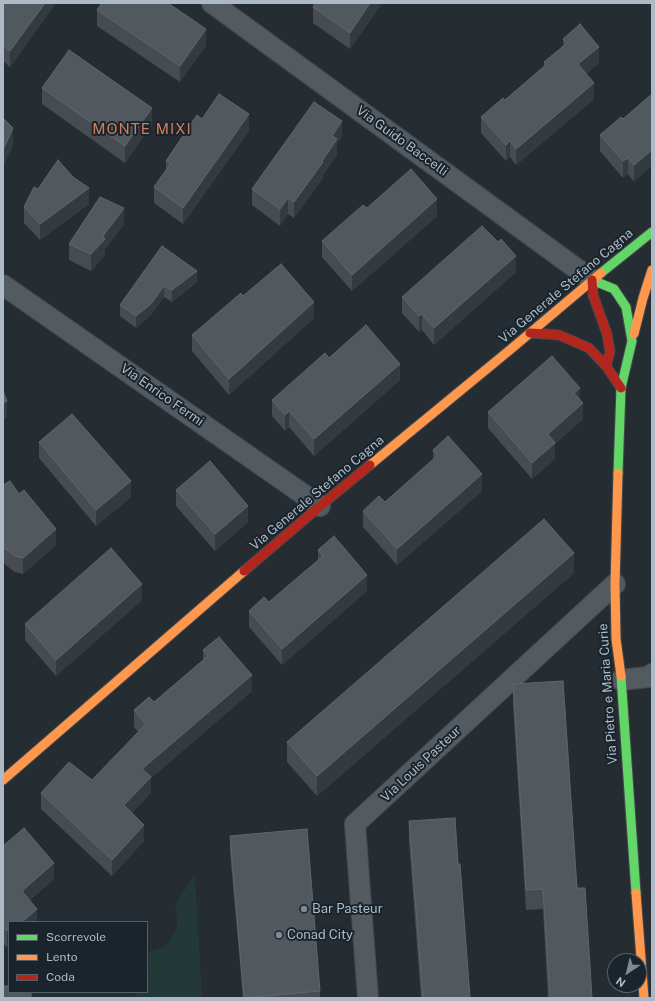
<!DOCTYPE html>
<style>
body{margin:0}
#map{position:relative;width:655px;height:1001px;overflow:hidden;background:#262d32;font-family:"Public Sans",sans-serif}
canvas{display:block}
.frame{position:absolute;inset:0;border:4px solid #adbac5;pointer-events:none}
.legend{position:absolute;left:8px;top:921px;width:140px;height:72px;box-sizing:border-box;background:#19242c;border:1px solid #546069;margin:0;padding:5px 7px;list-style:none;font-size:12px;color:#adbac5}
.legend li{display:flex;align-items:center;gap:8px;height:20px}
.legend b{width:20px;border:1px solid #546069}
.north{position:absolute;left:607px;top:953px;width:40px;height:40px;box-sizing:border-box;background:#19242c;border:1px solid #546069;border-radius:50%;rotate:215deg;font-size:11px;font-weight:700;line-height:16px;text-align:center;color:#adbac5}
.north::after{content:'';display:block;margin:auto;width:14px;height:18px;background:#7e8992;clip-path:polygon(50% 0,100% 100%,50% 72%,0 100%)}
</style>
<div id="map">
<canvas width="655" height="1001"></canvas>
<div class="frame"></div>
<ul class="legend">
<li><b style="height:5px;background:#63d668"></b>Scorrevole</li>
<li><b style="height:5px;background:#ff974d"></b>Lento</li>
<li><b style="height:5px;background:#b3261e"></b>Coda</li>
</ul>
<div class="north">N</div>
</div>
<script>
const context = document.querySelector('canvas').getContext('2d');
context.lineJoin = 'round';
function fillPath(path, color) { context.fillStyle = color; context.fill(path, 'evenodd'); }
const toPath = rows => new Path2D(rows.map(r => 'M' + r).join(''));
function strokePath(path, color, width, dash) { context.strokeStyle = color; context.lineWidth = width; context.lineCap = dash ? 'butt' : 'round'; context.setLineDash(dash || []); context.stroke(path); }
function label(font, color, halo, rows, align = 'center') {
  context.font = font + ' "Public Sans",sans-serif'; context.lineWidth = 4; context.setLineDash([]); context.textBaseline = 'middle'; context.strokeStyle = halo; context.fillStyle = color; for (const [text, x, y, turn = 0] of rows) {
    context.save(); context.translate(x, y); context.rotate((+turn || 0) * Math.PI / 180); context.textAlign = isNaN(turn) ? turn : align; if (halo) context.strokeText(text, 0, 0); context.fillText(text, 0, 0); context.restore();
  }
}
fillPath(toPath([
 [195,875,202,998,133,998,137,992,147,992,147,972,149,969,149,952,165,947,171,939,177,929,177,917,175,905]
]), '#233938');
const street = toPath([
 [212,3,592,280],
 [3,285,320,506],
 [621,680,648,677,652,674],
 [368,998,355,824,615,584]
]);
const fast = toPath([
 [601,273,652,232],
 [592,280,614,289,626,307,632,341,621,388,618,473],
 [621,676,636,893]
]);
const slow = toPath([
 [634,334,643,298,652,270],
 [370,465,511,349,601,273],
 [618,473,615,584,616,639,621,676],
 [3,780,244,571],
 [636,893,644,998]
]);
const jam = toPath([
 [592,280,593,295,607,334,610,352,606,366],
 [530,333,559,335,589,348,606,366,621,388],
 [244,571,320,506,370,465]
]);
strokePath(street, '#44494d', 22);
strokePath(fast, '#44494d', 11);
strokePath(slow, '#44494d', 11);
strokePath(jam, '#44494d', 11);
strokePath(street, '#545b60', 20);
strokePath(fast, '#63d668', 9);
strokePath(slow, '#ff974d', 9);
strokePath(jam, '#b3261e', 9);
fillPath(toPath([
 [3,3,56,3,10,67,3,61],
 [315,3,382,3,350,49,313,23,313,7],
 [97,10,206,45,180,82,97,26],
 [563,39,599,63,586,74,594,99,516,165,510,157,506,161,481,133,481,117,505,100,544,66,544,62,563,47],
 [42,88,152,124,125,163,42,104],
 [652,94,634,182,628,174,623,178,600,151,600,135,623,119],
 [3,118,13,145,3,166],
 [202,119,249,131,183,224,154,203,154,187,166,170,166,161],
 [342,137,337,144,337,155,323,175,323,178,294,218,288,214,280,226,252,205,252,189],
 [38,189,89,204,40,240,24,223,24,207],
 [367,208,437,216,352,291,322,257,322,241],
 [124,224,105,249,105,255,91,271,69,260,69,244],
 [162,246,197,282,172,302,164,297,151,315,136,328,120,316,120,305],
 [516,272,434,345,422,330,419,332,402,313,402,297],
 [243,296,314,318,229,395,192,351,192,335],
 [400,380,314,456,289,427,285,431,272,416,272,400],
 [488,412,583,419,555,444,555,459,532,479,488,428],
 [39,442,131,497,96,526,39,458],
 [433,450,482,491,397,565,363,527,363,511,385,502,433,459],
 [3,485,19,494,56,545,23,574,15,572,3,563],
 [176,490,248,522,215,551,176,506],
 [318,550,367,591,282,665,249,627,249,611,269,602,318,560],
 [574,573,317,796,287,762,287,742],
 [142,600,56,676,25,640,25,624],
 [203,650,252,691,151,778,151,793,132,813,144,841,112,876,41,809,41,793,92,780,138,732,134,727,134,710,154,702,203,660],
 [513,684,577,888,592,998,548,998,543,909,526,910,513,704],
 [409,821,458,864,470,998,421,998,409,841],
 [230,836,320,991,320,998,243,998,230,852],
 [3,846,54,879,30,900,37,922,9,922,7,947,3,943]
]), '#464c52');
fillPath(toPath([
 [45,3,56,3,10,67,10,51],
 [370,3,382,3,350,49,350,33],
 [206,29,206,45,180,82,180,66],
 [599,47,599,63,578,81,578,64],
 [594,83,594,99,516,165,516,149],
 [152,108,152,124,125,163,125,146],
 [249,114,249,131,183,224,183,208],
 [342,121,342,137,337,144,337,155,323,175,323,178,294,218,294,202,322,161,332,136],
 [13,128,13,145,3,166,3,150],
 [510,141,510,157,506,161,506,145],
 [652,150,652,166,634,182,634,165],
 [628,158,628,174,623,178,623,161],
 [89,188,89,204,40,240,40,224],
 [288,198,288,214,280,226,280,209],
 [437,199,437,216,352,291,352,275],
 [124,208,124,224,105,249,105,255,91,271,91,254,103,236],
 [516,256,516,272,434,345,434,328],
 [197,271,197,282,172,302,172,290],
 [164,286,164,297,151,315,136,328,136,316],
 [314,302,314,318,229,395,229,379],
 [422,314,422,330,419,332,419,316],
 [400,364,400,380,314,456,314,439],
 [580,388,580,404,574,393],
 [7,401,7,417,3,419,3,403],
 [583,403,583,419,555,444,555,459,532,479,532,463,548,434],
 [289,411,289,427,285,431,285,415],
 [482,474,482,491,397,565,397,549],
 [131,481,131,497,96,526,96,510],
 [248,506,248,522,215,551,215,534],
 [56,529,56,545,23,574,23,558],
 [574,553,574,573,317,796,317,776],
 [367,575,367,591,282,665,282,649],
 [142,584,142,600,56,676,56,660],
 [252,675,252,691,151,778,151,793,124,822,124,805,142,769],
 [144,825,144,841,112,876,112,860],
 [54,863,54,879,22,907,22,891],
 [37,909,37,922,22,922],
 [9,928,9,945,7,947,7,931]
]), '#343b40');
const building = toPath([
 [3,3,45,3,10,51,3,45,3,3],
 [102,3,168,3,206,29,180,66,97,10,102,3],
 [315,3,370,3,350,33,313,7,315,3],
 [580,24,599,47,578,64,594,83,516,149,510,141,506,145,481,117,503,98,505,100,547,64,544,62,567,43,563,39,580,24],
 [69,50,152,108,125,146,42,88,69,50],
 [219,94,249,114,183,208,154,187,171,163,166,161,197,115,202,119,219,94],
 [652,94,652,150,634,165,628,158,623,161,600,135,621,117,623,119,652,94],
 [314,102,342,121,332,136,337,139,322,161,323,162,294,202,288,198,280,209,252,189,314,102],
 [3,118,13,128,3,150,3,118],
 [58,160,73,177,89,188,40,224,24,207,34,187,38,189,58,160],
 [411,169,437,199,352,275,322,241,363,205,367,208,411,169],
 [100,197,124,208,103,236,105,239,91,254,69,244,100,197],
 [482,226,498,242,501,239,516,256,434,328,422,314,419,316,402,297,482,226],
 [162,246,197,271,172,290,164,286,151,304,136,316,120,305,162,246],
 [281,264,314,302,229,379,192,335,241,293,243,296,281,264],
 [366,325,400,364,314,439,289,411,285,415,272,400,325,353,329,358,366,325],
 [552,356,580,388,574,393,583,403,548,434,555,443,532,463,488,412,552,356],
 [3,391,7,401,3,403,3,391],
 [72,414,131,481,96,510,39,442,72,414],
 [448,436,482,474,397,549,363,511,379,496,385,502,437,456,433,450,448,436],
 [210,461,248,506,215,534,176,490,210,461],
 [10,481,19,494,24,490,56,529,23,558,15,556,3,547,3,485,10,481],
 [544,519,574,553,317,776,287,742,544,519],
 [334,536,367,575,282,649,249,611,264,597,269,602,323,556,318,550,334,536],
 [111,548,142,584,56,660,25,624,111,548],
 [219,637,252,675,142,769,151,777,124,805,144,825,112,860,41,793,69,762,92,780,146,724,134,710,149,697,154,702,208,656,203,650,219,637],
 [563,681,577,888,585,888,592,998,550,998,543,889,526,890,513,684,563,681],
 [455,818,458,864,460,864,470,998,423,998,409,821,455,818],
 [24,828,54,863,22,891,37,909,22,922,19,919,16,922,9,922,9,928,7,931,3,926,3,846,24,828],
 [307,829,320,991,244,998,230,836,307,829],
 [3,986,9,986,9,992,31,992,31,998,3,998,3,986]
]);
fillPath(building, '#51585e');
strokePath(building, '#5f676e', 1);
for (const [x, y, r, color] of [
 [304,909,4,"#7e8992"],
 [279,935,4,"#7e8992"]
]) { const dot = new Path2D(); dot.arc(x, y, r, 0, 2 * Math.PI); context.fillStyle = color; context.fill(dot); strokePath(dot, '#19242c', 1.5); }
label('13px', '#adbac5', '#19242c', [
 ["Via Guido Baccelli",402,141,36],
 ["Via Generale Stefano Cagna",566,286,-40],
 ["Via Enrico Fermi",162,395,35],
 ["Via Generale Stefano Cagna",317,493,-40],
 ["Via Pietro e Maria Curie",608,694,-94],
 ["Via Louis Pasteur",421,764,-43]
]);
label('13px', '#adbac5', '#19242c', [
 ["Bar Pasteur",312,909],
 ["Conad City",287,935]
], 'left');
context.letterSpacing = '1px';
label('15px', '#d57b59', '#19242c', [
 ["MONTE MIXI",142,129]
]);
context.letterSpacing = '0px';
</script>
